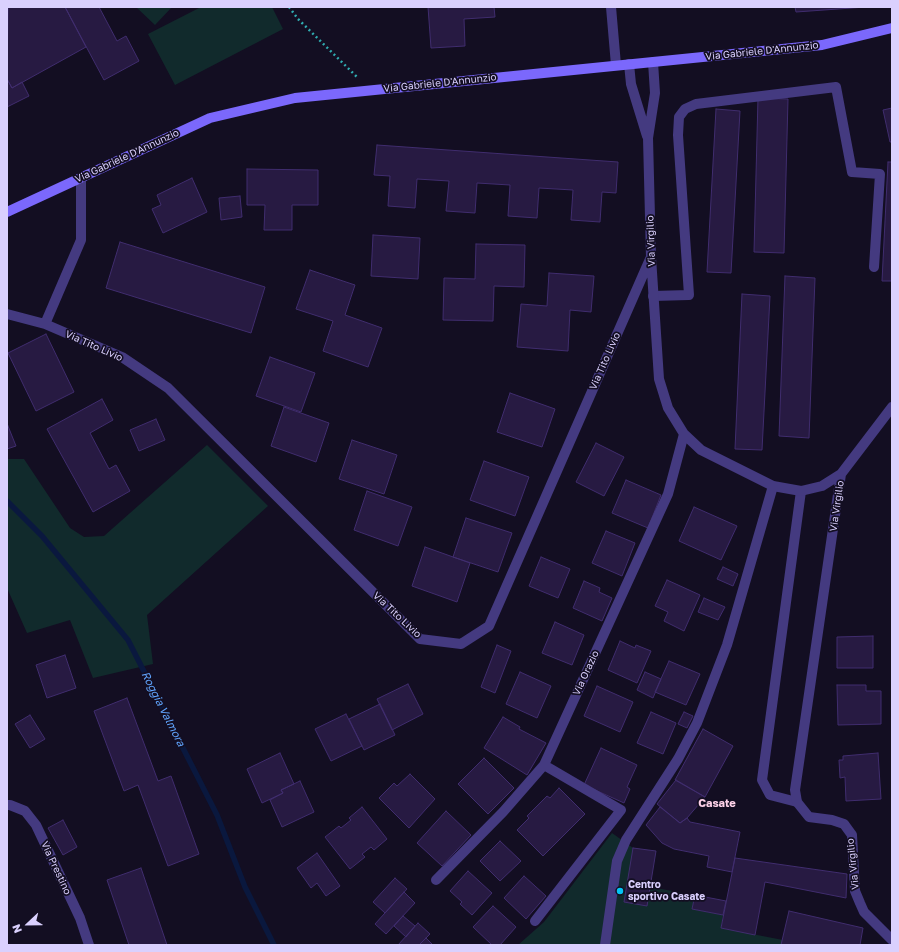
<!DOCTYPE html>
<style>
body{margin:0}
#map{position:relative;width:899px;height:952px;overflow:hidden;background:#130e22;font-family:"Golos Text",sans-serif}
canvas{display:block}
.frame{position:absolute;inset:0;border:8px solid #dad0fe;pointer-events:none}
.north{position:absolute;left:8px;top:904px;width:40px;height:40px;-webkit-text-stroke:3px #130e22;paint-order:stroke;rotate:248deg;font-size:11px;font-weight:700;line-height:16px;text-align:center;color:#dad0fe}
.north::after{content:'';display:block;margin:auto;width:14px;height:18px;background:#dad0fe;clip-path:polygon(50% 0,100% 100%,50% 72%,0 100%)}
</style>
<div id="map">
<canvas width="899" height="952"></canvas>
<div class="frame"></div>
<div class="north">N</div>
</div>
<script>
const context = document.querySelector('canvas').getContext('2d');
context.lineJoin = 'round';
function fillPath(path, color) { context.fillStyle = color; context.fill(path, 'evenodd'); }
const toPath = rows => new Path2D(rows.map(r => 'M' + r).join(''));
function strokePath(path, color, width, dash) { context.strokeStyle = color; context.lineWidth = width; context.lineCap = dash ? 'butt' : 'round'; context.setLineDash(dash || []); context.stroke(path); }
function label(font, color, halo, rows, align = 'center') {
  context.font = font + ' "Golos Text",sans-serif'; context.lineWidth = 3.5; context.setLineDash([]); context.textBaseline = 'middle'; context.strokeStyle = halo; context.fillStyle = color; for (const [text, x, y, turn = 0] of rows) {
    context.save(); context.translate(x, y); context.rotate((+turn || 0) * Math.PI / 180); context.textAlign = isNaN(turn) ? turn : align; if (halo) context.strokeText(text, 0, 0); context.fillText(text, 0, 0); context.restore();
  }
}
fillPath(toPath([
 [136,7,172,7,155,25],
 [201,7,272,7,283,29,175,85,148,34],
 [207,445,268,506,147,615,153,664,93,678,70,620,27,633,7,588,7,459,24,459,70,528,84,537,104,536],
 [612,833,633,848,656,851,650,887,695,895,692,909,723,915,721,928,783,940,781,945,518,945,544,922]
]), '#112a2c');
strokePath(toPath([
 [7,501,42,536,128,640,217,815,245,887,274,945]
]), '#0a183e', 5.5);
const building = toPath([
 [8,7,65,7,86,47,12,88,7,79,8,7],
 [65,7,99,7,117,41,126,36,139,61,104,80,65,7],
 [428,7,494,7,495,17,464,19,465,46,431,48,428,7],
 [795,7,866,7,796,12,795,7],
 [7,79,12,88,22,82,29,96,7,107,7,79],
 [758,98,788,99,784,253,754,252,758,98],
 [892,108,892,142,890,142,883,110,892,108],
 [716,109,740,111,731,273,707,272,716,109],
 [377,145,618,162,616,193,602,192,600,222,571,220,573,190,539,188,537,218,508,216,510,185,477,183,475,213,446,211,449,181,417,179,415,208,388,206,390,176,374,175,377,145],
 [888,162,892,162,892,281,882,281,888,162],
 [247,169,318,170,318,205,292,205,292,230,264,230,265,205,247,205,247,169],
 [192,178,207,212,163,233,152,209,161,205,157,195,192,178],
 [240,196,242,217,221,220,219,198,240,196],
 [373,235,420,238,418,279,371,276,373,235],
 [120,242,265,287,251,333,106,288,120,242],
 [476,244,525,245,524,287,494,286,493,321,443,320,444,278,475,279,476,244],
 [310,270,355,285,345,315,382,328,368,367,323,351,333,321,296,309,310,270],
 [549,273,594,276,591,312,570,310,568,351,517,347,521,304,547,306,549,273],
 [785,276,815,278,809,438,779,436,785,276],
 [742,294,770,296,762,450,735,449,742,294],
 [46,334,74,392,36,411,8,353,46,334],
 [270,357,315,373,301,412,256,396,270,357],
 [510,393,555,409,542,447,497,432,510,393],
 [102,399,113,420,90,433,109,469,116,465,130,491,93,512,47,429,102,399],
 [284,407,329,423,316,462,271,446,284,407],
 [156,419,165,440,139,451,130,430,156,419],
 [8,426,16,446,7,449,7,427,8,426],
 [352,440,397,455,384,494,339,479,352,440],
 [596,443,624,457,604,496,576,482,596,443],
 [484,461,529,477,515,516,470,500,484,461],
 [626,480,661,495,648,528,612,513,626,480],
 [367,491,412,507,398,546,354,530,367,491],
 [694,507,737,526,721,560,679,541,694,507],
 [466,518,512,533,498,572,453,557,466,518],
 [606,531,635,543,622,576,592,563,606,531],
 [425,547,470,563,457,602,412,586,425,547],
 [541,557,570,569,558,598,529,586,541,557],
 [723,567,738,574,733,586,717,579,723,567],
 [667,580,700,595,684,631,664,621,668,612,655,606,667,580],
 [584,581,600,588,599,592,612,598,602,621,573,608,584,581],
 [704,598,725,607,718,620,698,612,704,598],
 [555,622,584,635,572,665,542,653,555,622],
 [873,636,873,668,837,668,837,637,873,636],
 [620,641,635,648,636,645,651,651,637,683,608,670,620,641],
 [497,645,511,651,495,693,481,687,497,645],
 [65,655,76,688,47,698,36,665,65,655],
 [669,661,700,674,686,705,655,692,669,661],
 [520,672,551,686,537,718,506,704,520,672],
 [645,672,661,679,653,698,637,690,645,672],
 [408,684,423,714,392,730,377,699,408,684],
 [837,685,866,685,866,691,881,691,881,724,838,725,837,685],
 [597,686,633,702,620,732,584,716,597,686],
 [127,698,158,781,171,776,199,854,168,866,138,785,124,791,94,711,127,698],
 [380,704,395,735,364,750,349,719,380,704],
 [651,712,676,723,663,754,637,743,651,712],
 [684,712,693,716,687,728,678,724,684,712],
 [346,714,362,746,331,761,315,729,346,714],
 [30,715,45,739,30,748,15,724,30,715],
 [503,717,520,727,519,729,546,743,527,775,484,748,503,717],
 [703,729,733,746,705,797,675,780,703,729],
 [601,748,637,765,627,787,630,789,624,803,584,785,601,748],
 [280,753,294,784,281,790,283,793,262,803,247,769,280,753],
 [878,753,881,799,846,801,845,777,840,778,839,760,843,760,843,756,878,753],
 [484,758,514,788,488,814,458,784,484,758],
 [410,774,435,799,409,828,379,798,394,783,397,786,410,774],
 [676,780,705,797,687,818,680,823,657,804,676,780],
 [300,781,314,812,282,827,270,800,283,793,281,790,300,781],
 [559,788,585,814,543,856,517,830,529,818,527,816,547,796,550,798,559,788],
 [362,807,387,839,374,850,371,847,362,854,365,857,350,869,325,837,339,826,341,828,351,820,349,818,362,807],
 [660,807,680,823,687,818,690,822,740,832,732,872,707,867,709,856,674,849,662,843,646,825,660,807],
 [446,811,471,835,442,866,417,843,446,811],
 [63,820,77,847,63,855,48,828,63,820],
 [500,841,521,861,500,881,480,861,500,841],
 [633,848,656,851,647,906,624,902,633,848],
 [317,853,340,886,326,896,317,883,311,888,297,868,317,853],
 [735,858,847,874,846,898,765,882,755,935,721,928,735,858],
 [141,868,167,945,129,945,107,880,141,868],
 [468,871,492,893,472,915,460,904,462,902,450,891,468,871],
 [524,876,546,896,526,919,504,898,524,876],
 [395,878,407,889,385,913,373,902,395,878],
 [404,892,415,903,386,934,375,924,404,892],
 [695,895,726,901,723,915,692,909,695,895],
 [493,906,516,927,500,945,492,945,473,927,493,906],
 [789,911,863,928,860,945,781,945,789,911],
 [403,916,415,926,406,937,394,926,403,916],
 [418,923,430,934,419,945,398,945,418,923],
 [426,938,433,945,419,945,426,938]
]);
fillPath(building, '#271a42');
strokePath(building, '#402d6e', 1);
strokePath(toPath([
 [289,7,298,19,357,77]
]), '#30acb1', 2.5, [2, 3]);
strokePath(toPath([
 [653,296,689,295,678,135,679,117,685,109,696,104,836,87,852,172,880,174,874,267],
 [797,802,770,795,762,780,801,491],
 [605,945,617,861,626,840,678,759,697,723,727,645,773,486]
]), '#443a80', 10);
strokePath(toPath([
 [611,7,616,65],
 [653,62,655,93,648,138,651,257,659,379,668,408,684,434,701,450,773,486,801,491,822,486,841,474,795,790,797,802,809,817,832,820,844,824,852,835,855,891,860,903,864,912,892,940],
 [629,64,631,84,647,136],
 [7,314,45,324,122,357,168,388,420,639,461,644,489,626,650,259],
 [45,324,81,240,81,178],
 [841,474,892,407],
 [7,805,10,805,25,811,36,825,80,918,89,945],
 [436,880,503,812,544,765,668,494,684,434],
 [535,921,621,810,544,765]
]), '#443a80', 10);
strokePath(toPath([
 [7,212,210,118,295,98,822,45,892,28]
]), '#7b68fc', 10);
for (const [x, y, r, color] of [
 [620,891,4,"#04c4f5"]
]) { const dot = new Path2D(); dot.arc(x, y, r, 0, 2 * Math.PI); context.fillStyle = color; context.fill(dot); strokePath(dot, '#130e22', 1.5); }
label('10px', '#dad0fe', '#130e22', [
 ["Via Gabriele D'Annunzio",762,51,-6],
 ["Via Gabriele D'Annunzio",440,83,-6],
 ["Via Gabriele D'Annunzio",127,156,-25],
 ["Via Virgilio",651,241,-92],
 ["Via Tito Livio",94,346,24],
 ["Via Tito Livio",605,361,-66],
 ["Via Virgilio",837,506,-82],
 ["Via Tito Livio",397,615,43],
 ["Via Orazio",586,673,-65],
 ["Via Virgilio",853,864,-96],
 ["Via Prestino",56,868,65]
]);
label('bold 10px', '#dad0fe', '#130e22', [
 ["Centro",628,885],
 ["sportivo Casate",628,897]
], 'left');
label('italic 11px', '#60a3fc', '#130e22', [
 ["Roggia Valmora",163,709,63]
]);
label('bold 11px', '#fed2e9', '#130e22', [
 ["Casate",717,804]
]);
</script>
